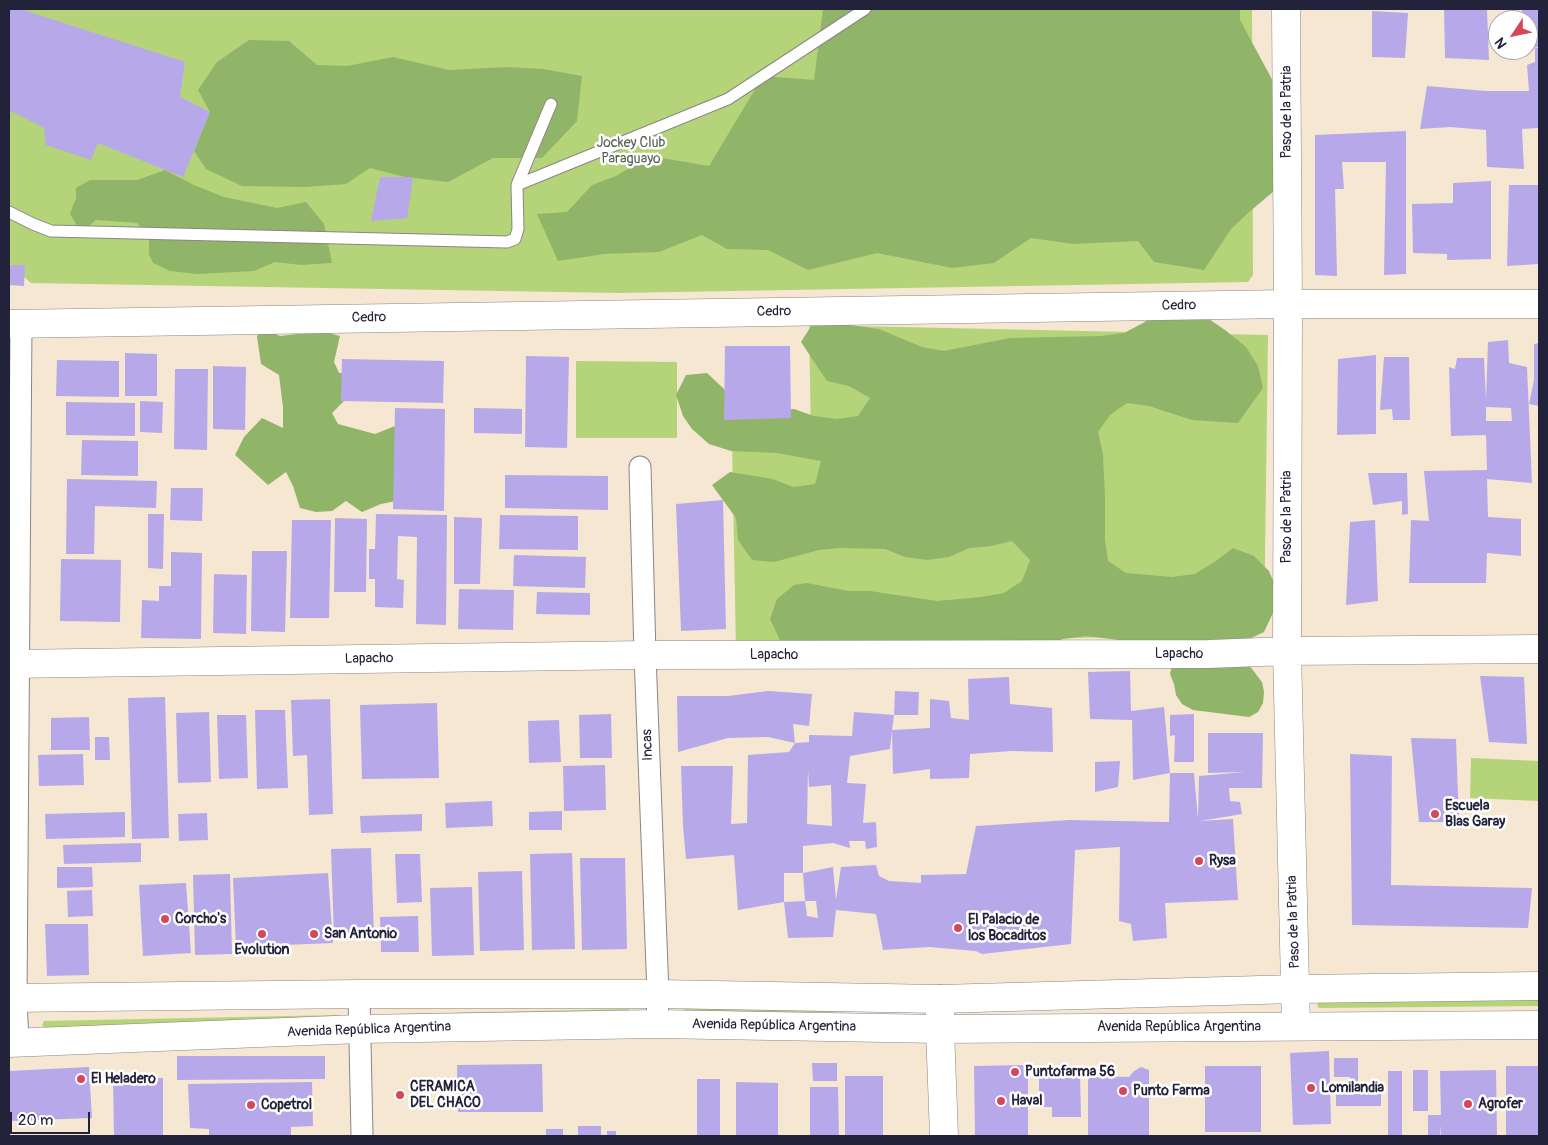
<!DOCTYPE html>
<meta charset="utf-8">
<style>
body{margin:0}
#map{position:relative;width:1548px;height:1145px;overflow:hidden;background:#f5e7d1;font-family:Pangolin,sans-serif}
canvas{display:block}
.frame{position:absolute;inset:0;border:10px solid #22223b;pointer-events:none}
.north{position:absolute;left:1488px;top:10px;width:50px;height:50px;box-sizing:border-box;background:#fff;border:1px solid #a7a7b1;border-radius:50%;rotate:236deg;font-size:14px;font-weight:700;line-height:20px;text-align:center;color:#22223b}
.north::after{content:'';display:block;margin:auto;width:18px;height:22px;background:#d1495b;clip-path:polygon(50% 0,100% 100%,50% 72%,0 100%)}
.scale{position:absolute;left:10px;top:1112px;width:80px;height:22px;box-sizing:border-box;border:2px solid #22223b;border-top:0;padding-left:6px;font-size:15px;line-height:18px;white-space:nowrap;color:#22223b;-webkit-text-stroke:4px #fff;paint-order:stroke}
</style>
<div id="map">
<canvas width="1548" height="1145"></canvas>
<div class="frame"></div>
<div class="north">N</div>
<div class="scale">20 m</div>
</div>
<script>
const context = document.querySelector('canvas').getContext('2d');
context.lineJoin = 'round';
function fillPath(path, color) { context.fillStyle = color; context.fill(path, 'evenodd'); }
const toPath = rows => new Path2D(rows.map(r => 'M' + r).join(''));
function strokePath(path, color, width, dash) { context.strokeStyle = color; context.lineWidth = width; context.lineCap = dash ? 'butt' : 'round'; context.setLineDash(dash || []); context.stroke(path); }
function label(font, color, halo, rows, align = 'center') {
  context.font = font + ' Pangolin,sans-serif'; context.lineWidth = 5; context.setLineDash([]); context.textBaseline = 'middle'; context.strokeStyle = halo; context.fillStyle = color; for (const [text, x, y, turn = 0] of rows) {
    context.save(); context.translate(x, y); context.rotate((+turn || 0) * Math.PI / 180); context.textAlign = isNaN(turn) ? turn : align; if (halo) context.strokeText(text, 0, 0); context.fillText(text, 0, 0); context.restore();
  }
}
fillPath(toPath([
 [9,9,1252,9,1253,275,1248,282,618,293,31,283,9,263],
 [809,325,1268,335,1264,632,736,649,732,441,811,437],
 [576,361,677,362,677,438,576,438],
 [1471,758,1539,761,1539,801,1470,798],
 [1539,999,1539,1006,1319,1008,1317,1005,1320,1001],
 [684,1008,913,1011,686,1014,683,1011],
 [629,1009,631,1013,386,1016,389,1014],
 [338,1015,340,1020,44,1028,42,1025,44,1021]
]), '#b5d379');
fillPath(toPath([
 [823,9,1240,9,1240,20,1274,83,1287,180,1248,213,1231,229,1204,270,1154,262,1138,241,1073,244,1031,238,994,263,952,268,877,253,808,270,768,250,727,249,702,235,659,252,604,254,558,261,537,214,567,212,592,185,616,176,650,156,709,166,763,76,814,80],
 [249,40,289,41,317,65,347,66,393,57,449,70,507,67,543,69,582,76,577,121,542,158,493,158,448,182,405,177,370,168,346,184,305,187,242,186,206,169,194,151,210,112,198,90,217,62],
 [165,170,194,185,224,197,277,208,306,202,324,224,332,263,301,265,275,262,254,271,197,274,170,271,153,263,149,254,149,241,146,233,137,223,96,220,81,232,70,214,76,198,76,188,90,180,137,180],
 [1163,310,1206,317,1225,330,1246,347,1258,366,1263,388,1238,423,1192,420,1149,406,1127,403,1110,415,1098,432,1103,454,1105,496,1105,540,1108,561,1126,573,1172,577,1195,574,1216,561,1233,548,1254,556,1269,571,1277,590,1273,613,1264,632,1243,642,1153,644,1085,636,1063,639,1022,655,802,648,780,640,770,619,777,599,794,585,807,583,848,591,870,591,937,601,981,597,1004,593,1022,581,1030,560,1012,541,991,546,969,548,949,557,927,560,905,557,885,549,840,548,819,550,774,562,752,560,738,540,736,518,712,485,730,472,773,479,793,487,815,484,821,461,777,453,731,451,709,444,692,429,683,416,676,395,686,375,707,373,723,388,737,405,770,412,794,409,814,416,837,419,858,416,870,398,849,386,827,381,801,342,813,323,835,323,879,329,922,347,944,351,1010,338,1101,336,1124,333,1143,323],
 [310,319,325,332,340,336,334,362,339,373,348,373,346,399,332,413,338,424,375,434,400,424,396,501,381,504,362,512,346,501,332,511,316,512,300,508,293,486,286,472,268,485,235,455,244,437,262,418,283,428,283,407,279,375,261,364,257,336,264,329,280,336,297,334],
 [1249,665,1262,682,1264,692,1263,703,1258,712,1249,717,1193,710,1182,704,1176,695,1174,684,1170,674,1172,666]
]), '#90b569');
fillPath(toPath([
 [9,9,20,9,185,62,180,97,210,112,183,177,98,143,91,160,46,145,44,128,9,110],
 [1444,9,1487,9,1489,60,1445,58],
 [1522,9,1539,9,1539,47,1528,48,1528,20,1522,20],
 [1372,11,1408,13,1405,58,1372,57],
 [1535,48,1539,48,1539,128,1522,129,1524,169,1487,167,1486,130,1450,127,1420,129,1427,86,1486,91,1529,91,1527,65,1535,62],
 [1406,131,1406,274,1384,275,1386,162,1342,162,1344,189,1335,189,1337,276,1315,275,1315,135],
 [380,177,413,177,407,218,371,221],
 [1491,181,1491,259,1447,260,1447,254,1413,253,1412,204,1453,203,1453,183],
 [1509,185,1539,185,1539,264,1507,266],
 [9,265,25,265,24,286,9,285],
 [1508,340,1509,363,1527,367,1532,483,1487,479,1488,517,1521,519,1521,556,1487,553,1486,583,1409,583,1411,520,1429,521,1424,471,1487,470,1486,435,1451,436,1449,367,1455,369,1457,358,1484,358,1486,400,1488,342],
 [1486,407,1511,408,1512,421,1486,421],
 [1539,343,1539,406,1529,404,1534,380,1534,344],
 [725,346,790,346,791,418,724,420],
 [125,353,157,354,157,396,125,396],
 [1376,355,1376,434,1337,435,1338,359],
 [526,356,569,357,567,448,525,447],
 [1384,357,1409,357,1410,420,1393,420,1392,409,1380,410],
 [342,359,444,361,443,403,341,401],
 [57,360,119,361,119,397,56,396],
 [213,366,246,367,245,430,213,429],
 [175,369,208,369,207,450,174,449],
 [140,401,163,402,162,433,140,432],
 [66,402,135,403,135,436,66,435],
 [395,408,445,409,444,511,393,509],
 [474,408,522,409,522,434,474,433],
 [82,440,138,441,138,476,81,475],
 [1368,473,1407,473,1408,514,1402,515,1402,501,1373,505],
 [505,475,608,476,608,510,505,508],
 [67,479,157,481,156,508,95,506,94,554,66,554],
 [171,488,203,488,202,521,170,520],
 [723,500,726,629,681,631,676,504],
 [148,514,164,514,163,569,148,568],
 [376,514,447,515,446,625,416,624,417,537,398,536,397,579,404,580,403,608,375,607,375,579,369,579,369,549,375,549],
 [500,515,578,516,578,550,499,549],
 [454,517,482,518,480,584,454,584],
 [335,518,367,519,366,592,334,592],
 [292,520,331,520,329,618,290,618],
 [1375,520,1378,601,1346,605,1350,522],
 [252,551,287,551,285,632,251,631],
 [171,552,202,553,201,639,141,638,142,600,159,601,159,586,171,586],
 [514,555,586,557,585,588,513,586],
 [61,559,121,560,120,622,60,621],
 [214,574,247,575,246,634,213,633],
 [459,589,514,590,513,630,458,629],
 [537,592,590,593,590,615,536,614],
 [1130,671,1131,711,1164,707,1170,773,1133,780,1132,720,1090,719,1088,672],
 [1480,676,1524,677,1527,744,1489,742],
 [1009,677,1010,704,1052,708,1053,752,1012,751,970,754,969,778,930,779,930,769,893,774,892,730,890,749,850,756,847,783,866,784,863,823,876,822,877,847,866,849,865,841,849,841,850,848,833,843,803,846,803,873,833,867,836,900,841,867,876,865,879,876,889,881,921,883,921,875,966,874,976,826,1069,820,1169,822,1170,773,1194,773,1198,819,1199,776,1245,772,1208,773,1208,733,1263,733,1262,788,1229,788,1230,801,1240,802,1242,814,1200,821,1233,819,1238,900,1165,903,1167,938,1133,941,1131,924,1119,921,1120,847,1075,850,1071,944,982,954,976,951,929,947,883,950,876,914,836,910,833,937,788,938,784,902,805,901,807,916,818,918,816,901,805,901,803,873,784,873,784,902,738,910,734,855,686,859,683,826,681,766,733,766,731,824,747,823,748,755,789,752,795,743,809,742,809,735,852,736,854,712,894,715,892,730,930,728,930,699,949,701,951,718,969,720,968,679],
 [808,769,809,787,831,785,832,826,807,824],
 [768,691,812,694,809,726,793,724,795,743,768,737,728,738,678,752,677,696,728,696],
 [895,691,919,692,918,715,894,715],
 [165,697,169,838,132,839,128,698],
 [330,699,333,814,309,815,307,755,293,756,291,700],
 [437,703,439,778,362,779,360,705],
 [255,710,285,710,288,788,257,789],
 [209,712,211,782,178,783,176,713],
 [611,714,612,758,580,758,579,715],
 [1194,714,1194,762,1174,762,1175,735,1170,736,1170,715],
 [217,715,246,715,248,778,219,779],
 [89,717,90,750,51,750,51,718],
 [559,720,561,762,529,763,528,721],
 [95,737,109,737,110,760,95,760],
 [1411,738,1456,739,1459,822,1419,822],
 [83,754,84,785,39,786,38,755],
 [1350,754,1392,756,1391,885,1532,888,1528,928,1352,925],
 [1120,761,1118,787,1095,792,1095,762],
 [605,765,606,810,564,811,563,766],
 [492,801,493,826,446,828,445,803],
 [562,811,562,830,529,830,529,812],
 [125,812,125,837,46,839,45,814],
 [207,813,208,840,179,841,178,814],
 [422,814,422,831,361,833,360,816],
 [141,843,141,862,64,864,63,845],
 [371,848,374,936,334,937,331,849],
 [572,853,575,949,532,950,530,854],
 [395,854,420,854,422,902,397,903],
 [580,858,625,858,627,949,582,950],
 [57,867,92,867,93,887,57,888],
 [522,871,524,950,480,951,478,872],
 [328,873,333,943,236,947,233,878],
 [230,874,232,954,195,955,193,875],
 [186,883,191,953,143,956,139,885],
 [472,887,474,955,432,956,430,888],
 [92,890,93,916,68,917,67,891],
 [418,916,419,952,381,952,380,917],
 [45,924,88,924,89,975,47,976],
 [1329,1051,1331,1124,1293,1125,1290,1053],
 [177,1056,325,1056,325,1079,177,1080],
 [1334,1058,1358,1058,1358,1084,1381,1084,1381,1106,1336,1106,1336,1084,1350,1084,1350,1077,1334,1077],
 [812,1063,837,1063,837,1081,813,1081],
 [542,1064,543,1112,458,1112,457,1065],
 [1028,1065,1028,1136,975,1136,974,1066],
 [1205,1066,1261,1066,1261,1132,1205,1132],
 [1506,1066,1539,1066,1539,1136,1506,1136],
 [89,1067,92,1118,9,1121,9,1071],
 [1141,1067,1149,1070,1149,1136,1088,1136,1088,1076,1129,1077,1134,1071],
 [1413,1070,1428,1070,1428,1111,1413,1111],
 [1496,1070,1497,1136,1441,1136,1441,1125,1440,1136,1428,1136,1428,1115,1441,1115,1440,1071],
 [1388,1071,1402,1071,1402,1136,1388,1136],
 [845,1076,883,1076,883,1136,845,1136],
 [1039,1076,1080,1076,1081,1117,1052,1117,1052,1107,1039,1107],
 [113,1077,163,1078,163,1136,114,1136],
 [697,1079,720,1079,720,1136,697,1136],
 [312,1082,313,1126,291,1127,291,1136,209,1136,209,1129,190,1128,188,1084],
 [736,1082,778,1083,778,1136,736,1136],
 [810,1087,838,1087,839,1136,810,1136],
 [578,1126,601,1126,601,1136,578,1136],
 [546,1129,563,1129,563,1136,546,1136],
 [607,1131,616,1131,616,1136,607,1136]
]), '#b7a9e9');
const lane = toPath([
 [517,185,728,99,865,9],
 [9,212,33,224,51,231,507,242,515,239,518,229,517,185,551,104]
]);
const street = toPath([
 [640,467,645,655,658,994,657,1024],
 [359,994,362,1136],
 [18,1043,16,998,21,324]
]);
const secondary = toPath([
 [1286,9,1288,304,1287,651,1296,1026],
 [9,324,1288,304,1539,304],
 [9,664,645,655,1209,654,1287,651,1539,649],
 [940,999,940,1029,944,1136]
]);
const highway = toPath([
 [9,998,359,994,658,994,940,999,1296,989,1539,986],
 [9,1043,360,1029,657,1024,940,1029,1539,1025]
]);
strokePath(lane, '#8c8486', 13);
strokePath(street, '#8c8486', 23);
strokePath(secondary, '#8c8486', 29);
strokePath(highway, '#8c8486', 29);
strokePath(lane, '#fff', 11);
strokePath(street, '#fff', 21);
strokePath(secondary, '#fff', 28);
strokePath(highway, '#fff', 28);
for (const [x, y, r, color] of [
 [1435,814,5,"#d1495b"],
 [1199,861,5,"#d1495b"],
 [165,919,5,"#d1495b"],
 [958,928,5,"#d1495b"],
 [262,934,5,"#d1495b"],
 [314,934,5,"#d1495b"],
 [1015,1072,5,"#d1495b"],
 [81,1079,5,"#d1495b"],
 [1311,1088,5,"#d1495b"],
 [1123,1091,5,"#d1495b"],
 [400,1095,5,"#d1495b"],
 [1001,1101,5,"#d1495b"],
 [1468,1104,5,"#d1495b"],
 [251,1105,5,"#d1495b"]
]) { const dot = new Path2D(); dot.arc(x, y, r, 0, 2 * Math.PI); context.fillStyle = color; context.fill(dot); strokePath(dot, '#fff', 2); }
label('14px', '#22223b', '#fff', [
 ["Paso de la Patria",1287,112,-90],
 ["Cedro",1179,306,-1],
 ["Cedro",774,312,-1],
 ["Cedro",369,318,-1],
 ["Paso de la Patria",1287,517,-90],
 ["Lapacho",1179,654],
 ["Lapacho",774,655],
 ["Lapacho",369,659,-1],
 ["Incas",648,745,-92],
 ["Paso de la Patria",1294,922,-92],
 ["Avenida República Argentina",774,1026,1],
 ["Avenida República Argentina",1179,1027],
 ["Avenida República Argentina",369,1030,-2]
]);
label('14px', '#556051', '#fff', [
 ["Jockey Club",631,143],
 ["Paraguayo",631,159]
]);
label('bold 14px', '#22223b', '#fff', [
 ["Escuela",1445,806],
 ["Blas Garay",1445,822],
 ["Rysa",1209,861],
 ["Corcho's",175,919],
 ["El Palacio de",968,920],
 ["los Bocaditos",968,936],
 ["San Antonio",324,934],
 ["Evolution",262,950,"center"],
 ["Puntofarma 56",1025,1072],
 ["El Heladero",91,1079],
 ["CERAMICA",410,1087],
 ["DEL CHACO",410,1103],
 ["Lomilandia",1321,1088],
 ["Punto Farma",1133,1091],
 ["Haval",1011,1101],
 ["Agrofer",1478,1104],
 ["Copetrol",261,1105]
], 'left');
</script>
